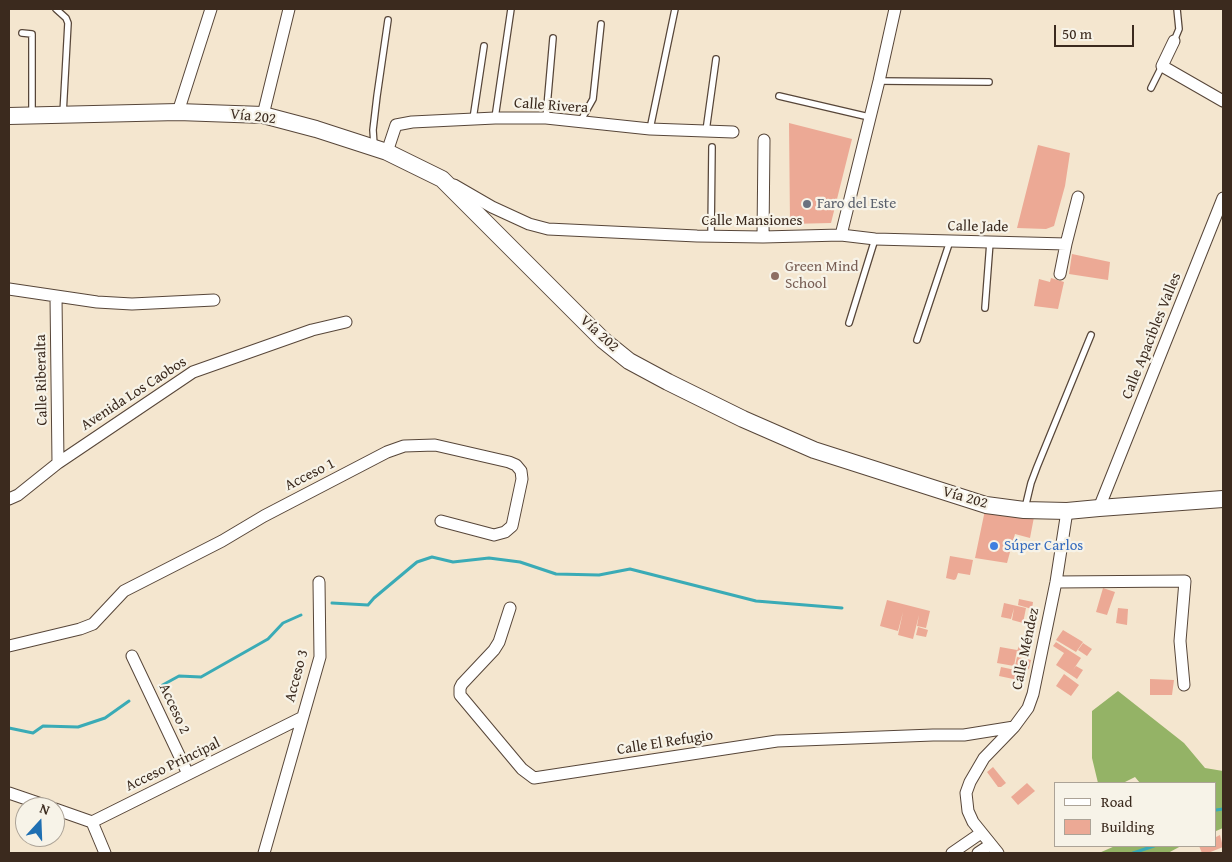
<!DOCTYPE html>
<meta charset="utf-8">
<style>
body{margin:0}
#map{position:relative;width:1232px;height:862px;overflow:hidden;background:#f4e6cf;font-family:"Gentium Book Plus",serif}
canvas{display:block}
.frame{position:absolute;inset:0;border:10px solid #3b2a1e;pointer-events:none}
.legend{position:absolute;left:1054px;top:782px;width:162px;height:65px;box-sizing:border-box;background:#f7f3e8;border:1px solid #aca397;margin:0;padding:6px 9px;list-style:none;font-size:15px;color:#3b2a1e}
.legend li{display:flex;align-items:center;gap:10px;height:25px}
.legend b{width:25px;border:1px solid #aca397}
.north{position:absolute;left:15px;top:797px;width:50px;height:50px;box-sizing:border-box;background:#f7f3e8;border:1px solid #aca397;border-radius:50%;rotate:20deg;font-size:14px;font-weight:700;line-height:20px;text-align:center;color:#3b2a1e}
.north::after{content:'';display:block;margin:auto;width:18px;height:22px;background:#1f6fb2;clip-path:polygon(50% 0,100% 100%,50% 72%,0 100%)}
.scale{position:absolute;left:1054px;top:25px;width:80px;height:22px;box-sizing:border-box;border:2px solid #3b2a1e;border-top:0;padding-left:6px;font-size:15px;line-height:18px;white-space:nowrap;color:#3b2a1e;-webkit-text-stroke:4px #f7f3e8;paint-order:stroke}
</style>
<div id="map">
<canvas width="1232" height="862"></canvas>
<div class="frame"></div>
<ul class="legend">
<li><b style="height:6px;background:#fff"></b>Road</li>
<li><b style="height:14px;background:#eca995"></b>Building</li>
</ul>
<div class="north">N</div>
<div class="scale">50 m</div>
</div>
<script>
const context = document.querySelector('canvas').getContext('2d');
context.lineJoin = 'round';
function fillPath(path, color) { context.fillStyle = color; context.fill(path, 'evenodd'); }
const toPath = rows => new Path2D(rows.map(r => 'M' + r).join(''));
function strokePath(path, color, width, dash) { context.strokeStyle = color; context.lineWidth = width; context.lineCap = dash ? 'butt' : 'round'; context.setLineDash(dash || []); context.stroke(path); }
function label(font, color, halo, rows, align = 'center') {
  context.font = font + ' "Gentium Book Plus",serif'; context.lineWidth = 4.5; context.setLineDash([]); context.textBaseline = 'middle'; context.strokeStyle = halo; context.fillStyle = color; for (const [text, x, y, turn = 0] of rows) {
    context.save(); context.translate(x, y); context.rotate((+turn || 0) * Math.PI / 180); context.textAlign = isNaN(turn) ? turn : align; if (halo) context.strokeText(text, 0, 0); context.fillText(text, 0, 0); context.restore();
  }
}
fillPath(toPath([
 [1118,691,1184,743,1205,768,1223,771,1223,828,1216,831,1216,783,1140,783,1135,777,1123,783,1098,783,1092,758,1092,711],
 [1115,846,1181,846,1168,853,1099,853]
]), '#94b366');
strokePath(toPath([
 [332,603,368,605,374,598,417,562,432,557,453,562,489,558,520,562,556,574,599,575,630,569,756,601,842,608],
 [159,687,179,676,201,677,268,639,283,623,301,615],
 [9,728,33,733,43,726,78,727,105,718,129,701],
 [1216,810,1223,809],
 [1133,853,1154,846]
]), '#3aabb6', 3);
fillPath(toPath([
 [789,123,852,139,831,223,790,224],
 [1038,145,1070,153,1065,186,1054,226,1046,229,1017,228],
 [1072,254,1110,262,1108,280,1069,274],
 [1051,278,1064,282,1058,309,1034,306,1039,279,1050,282],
 [985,510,1034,517,1030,538,1015,534,1007,563,975,558],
 [950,556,973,560,970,575,958,573,956,579,954,580,946,578],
 [1103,588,1115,592,1107,615,1096,612],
 [1019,599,1033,602,1032,609,1018,605],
 [887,600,930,611,926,628,917,626,919,615,913,639,898,635,903,612,898,631,880,626],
 [1004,603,1026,608,1023,623,1012,620,1014,608,1011,619,1001,617],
 [1118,608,1128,609,1127,625,1116,623],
 [918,627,928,630,926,637,916,635],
 [1063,630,1083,642,1076,652,1056,640],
 [1056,642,1081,658,1073,670,1076,666,1083,670,1077,679,1056,665,1064,653,1053,646],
 [1083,643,1092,649,1087,656,1078,650],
 [1019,646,1031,648,1029,654,1017,651],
 [1000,647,1017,650,1014,666,997,663],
 [1017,657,1031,660,1029,669,1015,666],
 [1001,667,1020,671,1018,680,999,676],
 [1064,674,1079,685,1071,696,1056,686],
 [1150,679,1174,680,1172,695,1150,695],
 [993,767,1006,783,1001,787,998,787,987,772],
 [1027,783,1035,791,1018,805,1011,797],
 [1220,835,1223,847,1208,853,1202,853,1199,846,1216,846,1216,837]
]), '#eca995');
const lane = toPath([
 [56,9,66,18,68,23,63,114],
 [22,33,32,34,32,115],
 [1174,41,1179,29,1177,9],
 [879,81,989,82],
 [1151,88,1162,66],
 [779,96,869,117],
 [495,118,511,9],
 [546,118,553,38],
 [473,119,484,46],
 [580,122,593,99,601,24],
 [650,129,675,9],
 [706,131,716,59],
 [374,145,373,130,377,96,388,20],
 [711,236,712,147],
 [985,308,990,242],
 [849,323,875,239],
 [917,340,950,241],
 [1025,508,1031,483,1037,467,1091,335]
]);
const street = toPath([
 [1174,41,1162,66,1223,101],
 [178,112,211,9],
 [263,115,289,9],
 [387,152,396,125,412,122,495,118,546,118,650,129,733,132],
 [454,185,492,207,529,224,548,229,697,236,763,237,841,235,875,239,1066,244,1078,197],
 [841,235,879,81,895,9],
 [763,237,764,140],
 [1060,274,1066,244],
 [9,289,97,302,132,304,214,300],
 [56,297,58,463],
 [9,499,18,495,58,463,193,372,312,330,346,322],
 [1099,508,1223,198],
 [1056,582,1185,581,1180,641,1184,685],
 [510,608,499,642,494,650,462,684,460,688,460,695,522,769,534,778,777,741,933,735,964,735,1014,727],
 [9,646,80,629,93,624,124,591,222,541,264,516,387,452,404,446,435,445,509,462,516,465,521,471,522,479,512,526,505,532,494,535,441,521],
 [132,656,188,774],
 [9,793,50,807],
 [55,809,92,822,301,718],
 [92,822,105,853],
 [264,853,320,657,319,582],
 [952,853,981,833],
 [978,853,990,845],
 [998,853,973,822,968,811,966,793,970,782,984,758,1014,727,1028,708,1033,694,1056,582,1067,511]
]);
const secondary = toPath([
 [9,116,178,112,263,115,316,129,387,152,442,179,603,340,629,361,668,382,743,419,814,450,986,505,1024,510,1067,511,1099,508,1223,499]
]);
strokePath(lane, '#574639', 8);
strokePath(street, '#574639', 13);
strokePath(secondary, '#574639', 18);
strokePath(lane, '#fff', 5.5);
strokePath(street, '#fff', 11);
strokePath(secondary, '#fff', 16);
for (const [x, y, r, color] of [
 [807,204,5,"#6b7280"],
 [775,276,5,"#8d6e63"],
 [994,546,5,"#3f7fe0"]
]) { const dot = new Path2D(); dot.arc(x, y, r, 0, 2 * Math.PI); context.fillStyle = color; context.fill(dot); strokePath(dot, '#f7f3e8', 2); }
label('15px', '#3b2a1e', '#f7f3e8', [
 ["Calle Rivera",551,106,4],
 ["Vía 202",253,117,6],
 ["Calle Mansiones",752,221],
 ["Calle Jade",978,227,1],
 ["Vía 202",599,334,42],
 ["Calle Apacibles Valles",1152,336,-68],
 ["Calle Riberalta",42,380,-91],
 ["Avenida Los Caobos",134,394,-33],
 ["Acceso 1",310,475,-27],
 ["Vía 202",965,498,16],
 ["Calle Méndez",1026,649,-78],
 ["Acceso 3",297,676,-75],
 ["Acceso 2",174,709,65],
 ["Calle El Refugio",665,743,-9],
 ["Acceso Principal",173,765,-26]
]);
label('15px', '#5b616d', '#f7f3e8', [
 ["Faro del Este",817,204]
], 'left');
label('15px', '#785e54', '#f7f3e8', [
 ["Green Mind",785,267],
 ["School",785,284]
], 'left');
label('15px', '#366cbe', '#f7f3e8', [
 ["Súper Carlos",1004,546]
], 'left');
</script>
